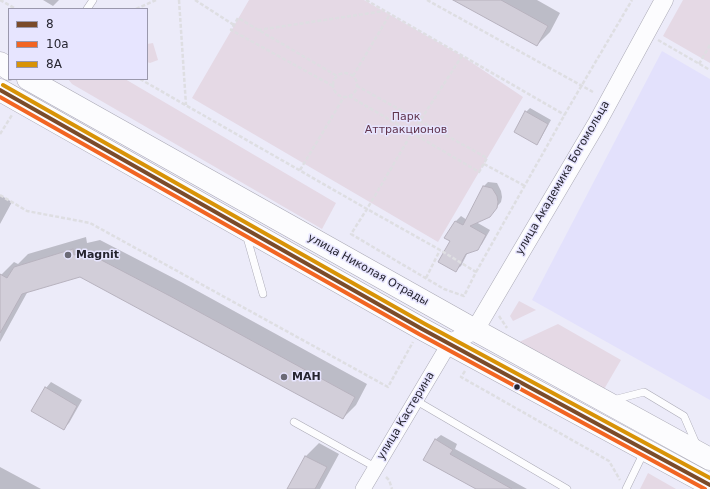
<!DOCTYPE html>
<meta charset="utf-8">
<style>
body{margin:0}
#map{position:relative;width:710px;height:489px;overflow:hidden;background:#ecebf9;font-family:"DejaVu Sans",sans-serif}
canvas{display:block}
.legend{position:absolute;left:8px;top:8px;width:140px;height:72px;box-sizing:border-box;background:#e7e5ff;border:1px solid #9a98ac;margin:0;padding:5px 7px;list-style:none;font-size:12px;color:#262530}
.legend li{display:flex;align-items:center;gap:8px;height:20px}
.legend b{width:20px;border:1px solid #9a98ac}
</style>
<div id="map">
<canvas width="710" height="489"></canvas>
<ul class="legend">
<li><b style="height:5px;background:#7a4b2a"></b>8</li>
<li><b style="height:5px;background:#f26522"></b>10а</li>
<li><b style="height:5px;background:#d89307"></b>8А</li>
</ul>
</div>
<script>
const context = document.querySelector('canvas').getContext('2d');
context.lineJoin = 'round';
function fillPath(path, color) { context.fillStyle = color; context.fill(path, 'evenodd'); }
const toPath = rows => new Path2D(rows.map(r => 'M' + r).join(''));
function strokePath(path, color, width, dash) { context.strokeStyle = color; context.lineWidth = width; context.lineCap = dash ? 'butt' : 'round'; context.setLineDash(dash || []); context.stroke(path); }
function label(font, color, halo, rows, align = 'center') {
  context.font = font + ' "DejaVu Sans",sans-serif'; context.lineWidth = 3; context.setLineDash([]); context.textBaseline = 'middle'; context.strokeStyle = halo; context.fillStyle = color; for (const [text, x, y, turn = 0] of rows) {
    context.save(); context.translate(x, y); context.rotate((+turn || 0) * Math.PI / 180); context.textAlign = isNaN(turn) ? turn : align; if (halo) context.strokeText(text, 0, 0); context.fillText(text, 0, 0); context.restore();
  }
}
fillPath(toPath([
 [662,51,710,79,710,400,532,300]
]), '#e3e1fc');
fillPath(toPath([
 [249,0,364,0,462,56,523,97,438,242,192,98],
 [683,0,710,0,710,63,663,36],
 [153,43,158,60,150,63,147,62,147,44],
 [68,79,125,79,336,203,322,229,72,84],
 [519,301,536,310,513,321,510,316],
 [558,324,621,360,603,391,517,343],
 [648,473,676,489,640,489]
]), '#e5d9e5');
fillPath(toPath([
 [43,0,59,0,53,6],
 [455,0,537,0,560,13,550,32,537,45],
 [530,108,551,120,540,140,536,143,515,131,526,112],
 [488,182,497,183,501,191,502,197,501,202,494,210,476,222,490,230,482,244,477,249,468,252,461,266,456,270,451,241,446,238,456,221,461,216,467,220,483,187],
 [0,195,12,202,0,224],
 [86,237,87,243,100,240,183,283,367,384,356,405,343,418,80,276,28,291,0,342,1,275,14,262,18,264,28,254],
 [51,382,82,400,69,423,64,428,46,388],
 [441,435,457,444,455,449,527,489,477,489,435,440],
 [319,443,339,454,320,489,288,489,306,456],
 [0,467,41,489,0,489]
]), '#0003');
const building = toPath([
 [453,0,501,0,548,26,537,46,453,0],
 [525,111,548,124,537,145,514,132,525,111],
 [483,186,492,188,497,196,498,202,497,208,490,217,470,226,486,235,478,250,466,254,456,272,438,262,450,241,444,238,455,221,463,225,483,186],
 [73,249,74,255,86,252,170,296,355,397,343,419,80,277,22,294,0,333,0,274,7,278,14,267,73,249],
 [45,387,77,406,64,430,31,411,45,387],
 [435,439,453,450,450,454,512,489,476,489,423,460,435,439],
 [305,456,327,467,315,489,287,489,305,456]
]);
fillPath(building, '#d2ced9');
strokePath(building, '#b7b2be', 1);
const service = toPath([
 [87,9,93,0],
 [246,234,263,294],
 [415,400,567,489],
 [613,400,644,392,684,416,697,446],
 [294,422,375,467],
 [626,489,644,452]
]);
const minor = toPath([
 [363,489,449,344]
]);
const tertiary = toPath([
 [449,344,475,330,597,123,664,0]
]);
const primary = toPath([
 [0,63,9,69],
 [28,79,475,330,710,459],
 [0,90,422,329,710,485]
]);
strokePath(service, '#aaa9b5', 8);
strokePath(minor, '#aaa9b5', 16);
strokePath(tertiary, '#aaa9b5', 19);
strokePath(primary, '#aaa9b5', 23);
strokePath(toPath([
 [0,0,16,9],
 [179,0,186,105],
 [195,0,234,25],
 [366,0,565,115],
 [427,0,593,92],
 [136,9,156,0],
 [258,30,384,11],
 [658,40,710,70],
 [699,64,710,45],
 '333 85a12 12 0 1 1 24 0a12 12 0 1 1-24 0Z',
 [353,76,390,14],
 [140,79,299,170,367,209,440,250,476,272,464,296,444,289,351,234,367,209,412,133,462,56],
 [333,86,231,30,238,18,337,76],
 [349,96,479,172,487,158,357,86],
 [0,134,12,115],
 [484,164,525,186],
 [300,170,344,97],
 [0,195,27,211,90,223,388,387,413,342],
 [476,272,569,107,632,0],
 [426,278,440,250],
 [499,316,507,328],
 [465,371,461,377,609,461,620,480],
 [386,477,389,480,392,489]
]), '#dedee2', 2.5, [4, 2]);
strokePath(service, '#fcfcfe', 7);
strokePath(minor, '#fcfcfe', 15);
strokePath(tertiary, '#fcfcfe', 18);
strokePath(primary, '#fcfcfe', 22);
strokePath(toPath([
 [0,90,422,329,710,485]
]), '#7a4b2a', 4);
strokePath(toPath([
 [0,97,419,334,705,489]
]), '#f26522', 4);
strokePath(toPath([
 [3,85,425,324,710,478]
]), '#d89307', 4);
for (const [x, y, r, color] of [
 [68,255,4,"#6b6a76"],
 [284,377,4,"#6b6a76"],
 [517,387,3.5,"#262530"]
]) { const dot = new Path2D(); dot.arc(x, y, r, 0, 2 * Math.PI); context.fillStyle = color; context.fill(dot); strokePath(dot, '#e7e5ff', 1.5); }
label('11px', '#60344c', '#e7e5ff', [
 ["Парк",406,117],
 ["Аттракционов",406,130]
]);
label('11px', '#262530', '#e7e5ff', [
 ["улица Академика Богомольца",563,178,-60],
 ["улица Николая Отрады",368,270,29],
 ["улица Кастерина",406,416,-59]
]);
label('bold 11px', '#262530', '#e7e5ff', [
 ["Magnit",76,255],
 ["МАН",292,377]
], 'left');
</script>
